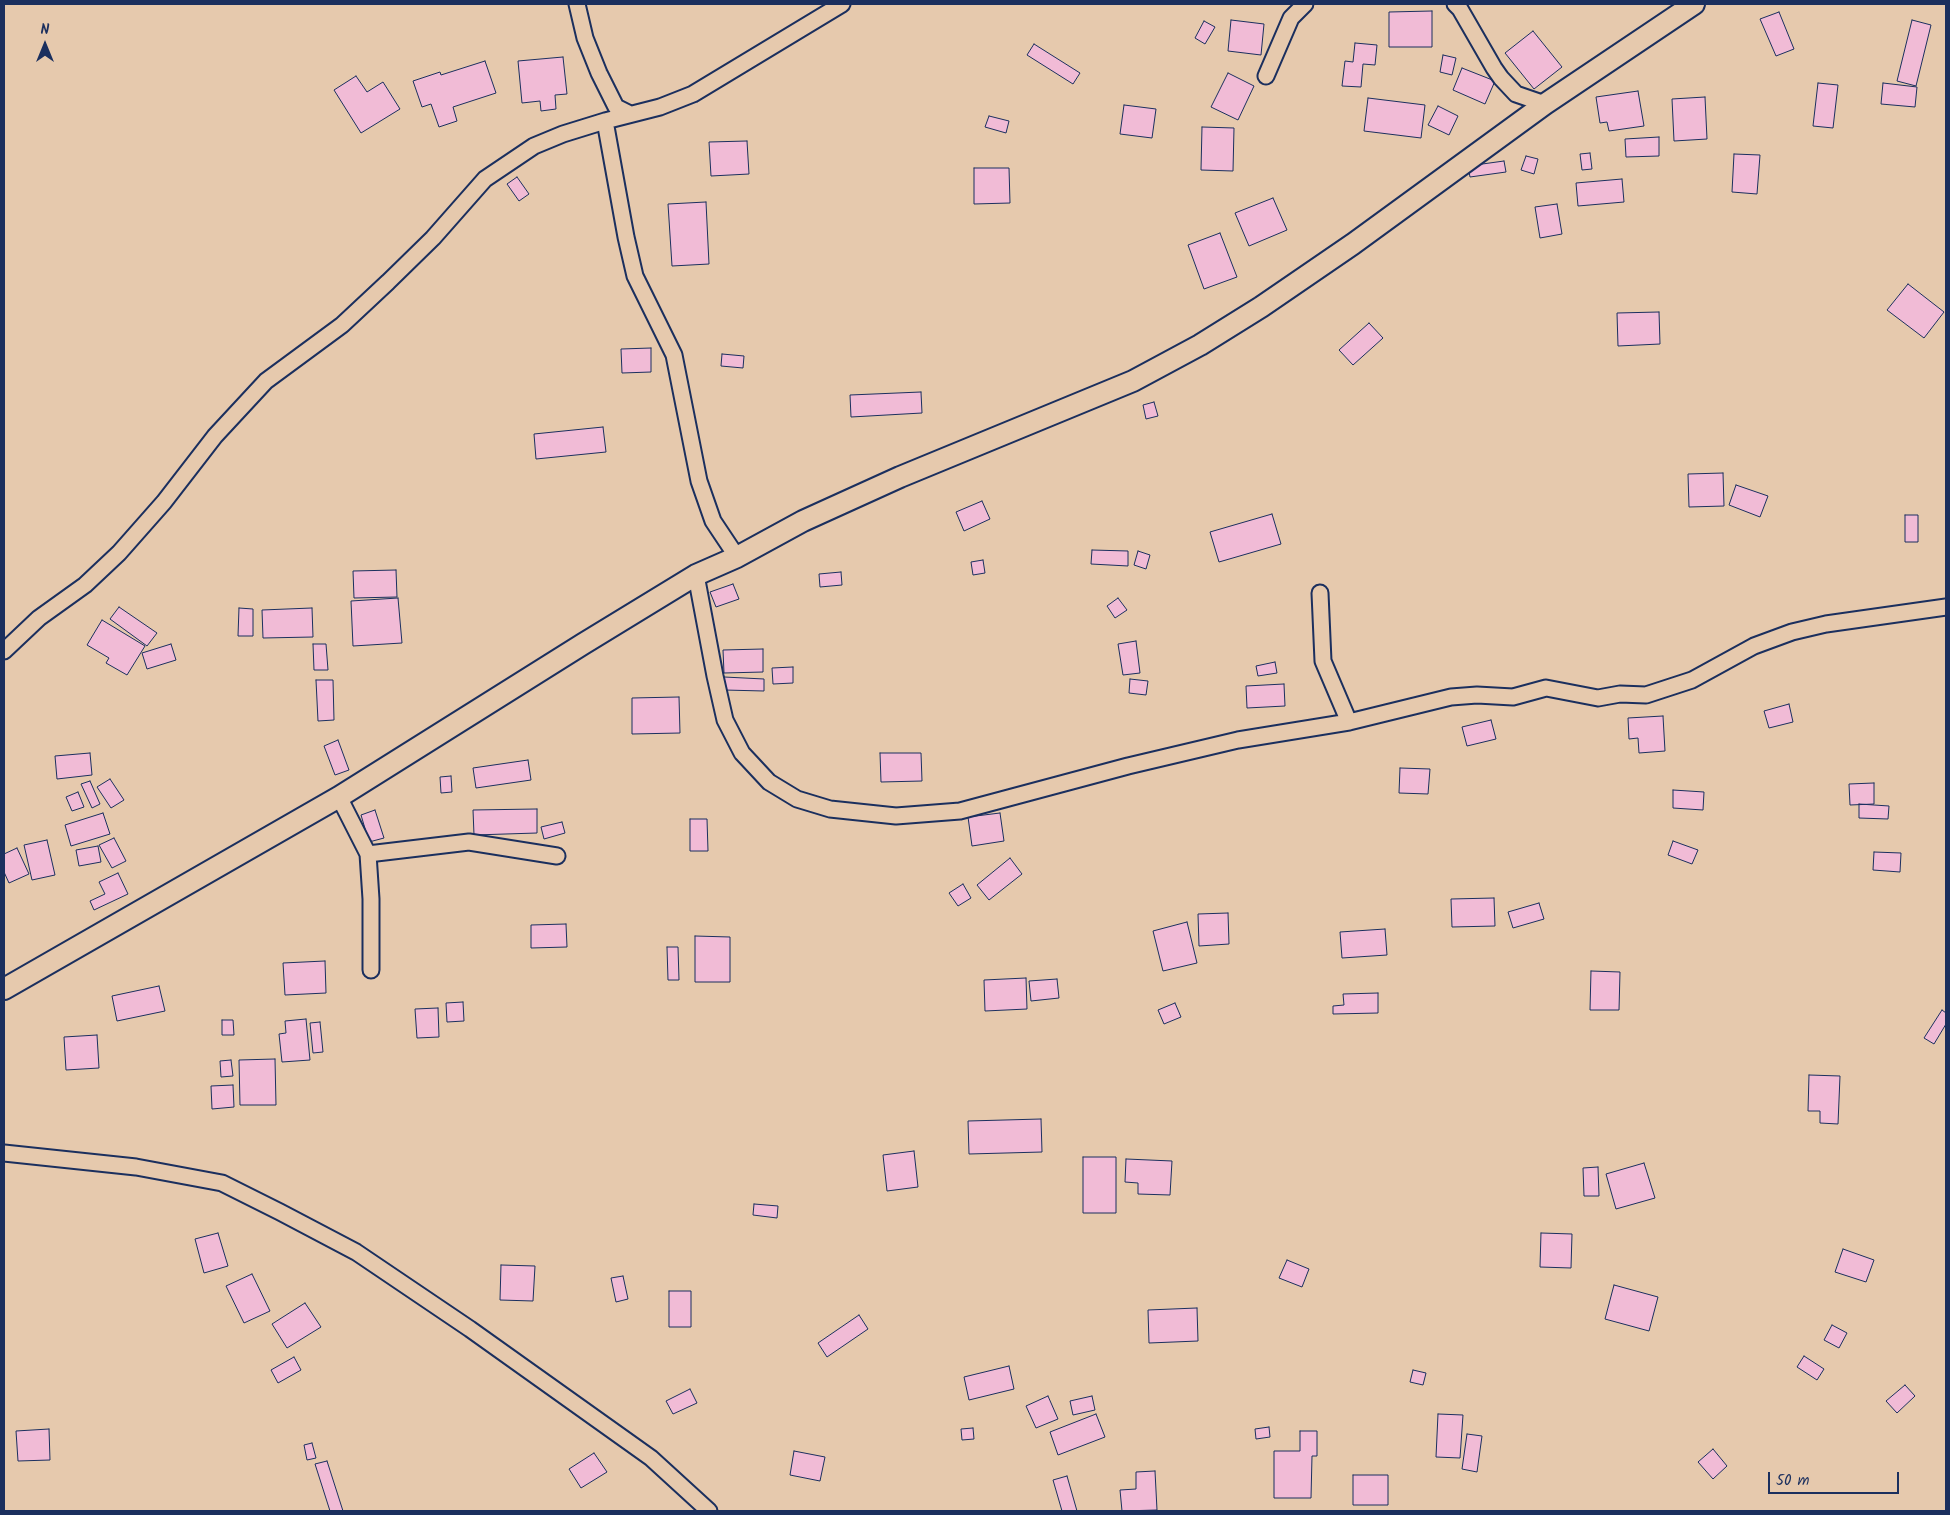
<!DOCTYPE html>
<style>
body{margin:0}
#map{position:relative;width:1950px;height:1515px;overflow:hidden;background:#e6c9ad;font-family:Kalam,sans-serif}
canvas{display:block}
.frame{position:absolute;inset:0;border:5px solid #1b2f5e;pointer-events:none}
.north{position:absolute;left:20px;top:20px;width:50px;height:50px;-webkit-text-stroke:4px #e6c9ad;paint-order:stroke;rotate:0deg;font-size:14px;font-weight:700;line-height:20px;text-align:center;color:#1b2f5e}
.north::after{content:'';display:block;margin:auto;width:18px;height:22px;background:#1b2f5e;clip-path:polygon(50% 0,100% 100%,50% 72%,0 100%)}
.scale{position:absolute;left:1768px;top:1472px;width:131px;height:22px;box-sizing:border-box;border:2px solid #1b2f5e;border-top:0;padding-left:6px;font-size:15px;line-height:18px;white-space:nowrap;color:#1b2f5e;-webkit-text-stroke:4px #e6c9ad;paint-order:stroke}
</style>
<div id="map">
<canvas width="1950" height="1515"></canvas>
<div class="frame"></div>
<div class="north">N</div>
<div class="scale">50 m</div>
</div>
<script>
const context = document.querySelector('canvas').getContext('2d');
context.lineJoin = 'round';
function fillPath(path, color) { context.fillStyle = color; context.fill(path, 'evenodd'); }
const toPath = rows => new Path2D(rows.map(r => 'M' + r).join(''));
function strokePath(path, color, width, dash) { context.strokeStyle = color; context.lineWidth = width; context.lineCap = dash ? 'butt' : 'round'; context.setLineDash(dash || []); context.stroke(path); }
const building = toPath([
 [1432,11,1432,47,1389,47,1389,12,1432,11],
 [1779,12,1794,49,1776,56,1760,19,1779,12],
 [1231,20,1264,24,1261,55,1228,51,1231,20],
 [1912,20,1931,25,1916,86,1897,81,1912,20],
 [1204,21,1215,27,1205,44,1195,38,1204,21],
 [1533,31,1562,67,1534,89,1505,53,1533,31],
 [1355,43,1377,45,1375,65,1363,64,1361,87,1342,86,1345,61,1353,62,1355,43],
 [1034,44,1080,73,1073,84,1027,55,1034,44],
 [1443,55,1456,58,1452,75,1440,72,1443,55],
 [563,57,567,94,555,95,556,109,541,111,540,101,522,103,518,61,563,57],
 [485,61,496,93,453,107,457,121,439,127,431,104,422,107,413,81,440,72,441,75,485,61],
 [1462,68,1495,81,1485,104,1453,90,1462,68],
 [1228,73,1254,86,1238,120,1211,107,1228,73],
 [356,76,367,92,383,82,400,109,361,133,334,90,356,76],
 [1818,83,1838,85,1833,128,1813,126,1818,83],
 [1883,83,1917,87,1915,107,1881,104,1883,83],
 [1638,91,1644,126,1609,131,1607,122,1600,123,1596,97,1638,91],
 [1705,97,1707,139,1674,141,1672,99,1705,97],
 [1368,98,1425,105,1421,138,1364,131,1368,98],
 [1124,105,1156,109,1152,138,1120,134,1124,105],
 [1438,106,1458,116,1449,135,1428,125,1438,106],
 [989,116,1009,121,1006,133,985,127,989,116],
 [1202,127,1234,128,1233,171,1201,170,1202,127],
 [1659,137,1659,156,1626,157,1625,139,1659,137],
 [747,141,749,174,711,176,709,142,747,141],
 [1590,153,1592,169,1582,170,1580,154,1590,153],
 [1734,154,1760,155,1757,194,1732,192,1734,154],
 [1526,156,1538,159,1534,174,1521,170,1526,156],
 [1504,161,1506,172,1470,177,1468,166,1504,161],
 [974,168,1009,168,1010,203,974,204,974,168],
 [517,177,529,194,519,201,507,184,517,177],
 [1622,179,1624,202,1578,206,1576,183,1622,179],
 [1273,198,1287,230,1249,246,1235,213,1273,198],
 [706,202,709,264,672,266,668,204,706,202],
 [1557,204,1562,234,1540,238,1535,207,1557,204],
 [1220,233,1237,277,1204,289,1188,245,1220,233],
 [1908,284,1944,312,1924,338,1887,310,1908,284],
 [1659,312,1660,344,1618,346,1617,313,1659,312],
 [1369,323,1383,338,1353,365,1339,350,1369,323],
 [651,348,651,372,622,373,621,349,651,348],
 [722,354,744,356,743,368,721,366,722,354],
 [921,392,922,413,851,417,850,395,921,392],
 [1154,402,1158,416,1146,419,1143,405,1154,402],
 [603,427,606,452,536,459,534,434,603,427],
 [1723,473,1724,506,1689,507,1688,474,1723,473],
 [1736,485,1768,496,1760,517,1729,505,1736,485],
 [982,501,990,519,964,531,956,512,982,501],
 [1272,514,1281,544,1219,562,1210,532,1272,514],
 [1905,515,1918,515,1918,542,1905,542,1905,515],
 [1092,550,1128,551,1128,566,1091,564,1092,550],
 [1138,551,1150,555,1146,569,1134,565,1138,551],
 [983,560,985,573,973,575,971,562,983,560],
 [396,570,397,597,354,598,353,571,396,570],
 [841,572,842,585,820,587,819,574,841,572],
 [733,584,739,599,716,607,710,592,733,584],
 [398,598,402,643,353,646,351,601,398,598],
 [1118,598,1127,610,1115,618,1107,606,1118,598],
 [119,607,157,633,147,646,110,619,119,607],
 [239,608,253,609,253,636,238,636,239,608],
 [312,608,313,637,263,638,262,610,312,608],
 [102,620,145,646,127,675,106,663,109,658,87,645,102,620],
 [1136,641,1140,673,1123,675,1118,644,1136,641],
 [171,644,176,660,147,669,142,653,171,644],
 [313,644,326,644,328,670,314,670,313,644],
 [763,649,763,672,724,673,723,650,763,649],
 [1275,662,1277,673,1258,676,1256,666,1275,662],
 [793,667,793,683,773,684,772,668,793,667],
 [724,677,764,679,764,691,724,690,724,677],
 [1130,679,1148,681,1146,695,1129,693,1130,679],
 [316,680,333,680,334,720,318,721,316,680],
 [1284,684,1285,706,1247,708,1246,686,1284,684],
 [679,697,680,733,632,734,632,698,679,697],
 [1789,704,1793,722,1769,728,1764,711,1789,704],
 [1663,716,1665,751,1639,753,1638,738,1629,739,1628,718,1663,716],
 [1491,720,1496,739,1467,746,1462,727,1491,720],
 [338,740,349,770,335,775,324,746,338,740],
 [90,753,92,775,57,779,55,756,90,753],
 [880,753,921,753,922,781,881,782,880,753],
 [528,760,531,780,476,788,473,768,528,760],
 [1400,768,1430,769,1428,794,1399,793,1400,768],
 [451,776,452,792,441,793,440,777,451,776],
 [110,779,124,800,111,808,97,787,110,779],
 [90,781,100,804,92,808,81,784,90,781],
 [1874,783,1874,804,1850,805,1849,784,1874,783],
 [1673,790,1704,792,1703,810,1673,808,1673,790],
 [78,792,84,807,72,811,66,797,78,792],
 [1859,804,1889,806,1888,819,1859,818,1859,804],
 [537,809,537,833,474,835,473,810,537,809],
 [375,810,384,838,369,842,361,815,375,810],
 [103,813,110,834,71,846,65,825,103,813],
 [1000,813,1004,841,972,846,968,817,1000,813],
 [690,819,707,819,708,851,690,851,690,819],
 [562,822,565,833,544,839,541,827,562,822],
 [114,838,126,861,112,868,99,845,114,838],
 [47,840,55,875,32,880,24,845,47,840],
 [1673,841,1698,850,1692,864,1668,855,1673,841],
 [98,846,101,862,79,866,76,850,98,846],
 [17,848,29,874,9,883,4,872,4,854,17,848],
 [1874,852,1901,853,1900,872,1873,870,1874,852],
 [1010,858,1022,874,989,900,977,885,1010,858],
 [118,873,128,894,94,910,90,901,105,894,99,882,118,873],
 [963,884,971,898,958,906,949,893,963,884],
 [1494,898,1495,926,1452,927,1451,899,1494,898],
 [1539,903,1544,919,1513,928,1508,912,1539,903],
 [1228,913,1229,944,1199,946,1198,914,1228,913],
 [1187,922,1197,963,1163,971,1153,931,1187,922],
 [566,924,567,947,531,948,531,925,566,924],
 [1385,929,1387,955,1342,958,1340,932,1385,929],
 [695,936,730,937,730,982,695,982,695,936],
 [667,947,678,947,679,980,668,980,667,947],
 [325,961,326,993,285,995,283,963,325,961],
 [1591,971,1620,972,1619,1010,1590,1010,1591,971],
 [1026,978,1027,1009,985,1011,984,980,1026,978],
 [1057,979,1059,998,1031,1001,1029,981,1057,979],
 [159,986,165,1011,117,1021,112,996,159,986],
 [1378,993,1378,1013,1333,1014,1333,1006,1344,1005,1343,994,1378,993],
 [463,1002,464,1021,447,1022,446,1003,463,1002],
 [1175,1003,1181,1017,1164,1024,1158,1010,1175,1003],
 [438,1008,439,1037,417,1038,415,1009,438,1008],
 [1942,1010,1946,1013,1946,1024,1934,1044,1924,1038,1942,1010],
 [306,1019,310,1060,282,1062,279,1034,286,1033,285,1021,306,1019],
 [222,1020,233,1020,234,1035,222,1035,222,1020],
 [320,1022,323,1052,313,1053,310,1023,320,1022],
 [97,1035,99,1068,66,1070,64,1037,97,1035],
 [275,1059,276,1105,240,1105,239,1060,275,1059],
 [231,1060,233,1076,221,1077,220,1061,231,1060],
 [1809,1075,1840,1076,1838,1124,1820,1123,1820,1111,1808,1111,1809,1075],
 [233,1085,234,1107,212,1109,211,1086,233,1085],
 [1041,1119,1042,1152,969,1154,968,1121,1041,1119],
 [914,1151,918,1187,887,1191,883,1155,914,1151],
 [1083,1157,1116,1157,1116,1213,1083,1213,1083,1157],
 [1126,1159,1172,1161,1170,1195,1138,1194,1138,1183,1125,1182,1126,1159],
 [1644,1163,1655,1198,1616,1209,1606,1174,1644,1163],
 [1598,1167,1599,1196,1584,1196,1583,1168,1598,1167],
 [754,1204,778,1206,777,1218,753,1215,754,1204],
 [218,1233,228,1266,204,1273,195,1239,218,1233],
 [1541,1233,1572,1234,1571,1268,1540,1267,1541,1233],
 [1843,1249,1874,1260,1866,1282,1835,1272,1843,1249],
 [1287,1260,1309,1269,1302,1287,1279,1278,1287,1260],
 [501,1265,535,1266,533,1301,500,1300,501,1265],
 [252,1274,270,1311,244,1323,226,1286,252,1274],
 [623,1276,628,1299,616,1302,611,1278,623,1276],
 [1614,1285,1658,1297,1649,1331,1605,1319,1614,1285],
 [669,1291,691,1291,691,1327,669,1327,669,1291],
 [305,1303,321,1327,287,1348,272,1324,305,1303],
 [1197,1308,1198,1341,1149,1343,1148,1310,1197,1308],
 [859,1315,868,1329,827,1357,818,1343,859,1315],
 [1832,1325,1847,1333,1839,1348,1824,1340,1832,1325],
 [1804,1356,1824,1369,1817,1380,1797,1367,1804,1356],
 [294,1357,301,1370,278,1383,271,1370,294,1357],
 [1009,1366,1014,1389,969,1400,964,1377,1009,1366],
 [1413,1370,1426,1373,1423,1385,1410,1382,1413,1370],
 [1905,1385,1915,1396,1897,1413,1886,1401,1905,1385],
 [690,1389,697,1403,673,1414,666,1401,690,1389],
 [1048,1396,1058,1419,1036,1428,1026,1406,1048,1396],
 [1092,1396,1095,1410,1073,1415,1070,1401,1092,1396],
 [1096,1414,1105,1437,1058,1455,1050,1432,1096,1414],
 [1438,1414,1463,1415,1460,1458,1436,1457,1438,1414],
 [1269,1427,1270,1437,1256,1439,1255,1429,1269,1427],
 [973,1428,974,1439,962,1440,961,1429,973,1428],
 [49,1429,50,1460,18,1461,16,1431,49,1429],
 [1300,1431,1317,1431,1317,1456,1312,1456,1311,1498,1274,1498,1274,1451,1300,1451,1300,1431],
 [1467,1434,1482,1436,1477,1472,1462,1469,1467,1434],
 [312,1443,316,1458,307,1460,304,1445,312,1443],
 [1713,1449,1727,1466,1713,1479,1698,1462,1713,1449],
 [794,1451,825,1457,820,1481,790,1475,794,1451],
 [594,1453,607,1472,581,1488,569,1469,594,1453],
 [327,1461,343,1511,330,1511,315,1464,327,1461],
 [1155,1471,1157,1510,1122,1511,1120,1490,1136,1489,1136,1472,1155,1471],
 [1353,1475,1388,1475,1388,1505,1353,1505,1353,1475],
 [1067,1476,1077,1511,1062,1511,1053,1480,1067,1476]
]);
fillPath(building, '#f1bbd6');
strokePath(building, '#1b2f5e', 1);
const street = toPath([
 [577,4,585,38,599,73,616,107,630,114],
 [1455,4,1460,9,1494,68,1501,78,1516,94,1545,104],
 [1266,76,1291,18,1305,4],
 [605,121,626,237,635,276,674,355,699,481,713,521,737,557],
 [696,575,715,676,725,720,742,753,769,782,797,799,830,809,896,816,960,811,1128,766,1238,740,1349,722,1451,697,1477,695,1513,697,1546,688,1598,698,1620,694,1646,695,1692,680,1754,646,1792,632,1826,624,1946,607],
 [1320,593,1323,661,1349,722],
 [4,651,39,618,85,585,119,553,164,502,215,436,266,381,342,325,388,282,433,238,485,179,534,146,563,134,605,121,660,107,693,94,842,4],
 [339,797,368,854,469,842,557,856],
 [368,854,371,899,371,970],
 [4,1153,136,1167,222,1183,280,1212,356,1252,470,1329,651,1458,709,1511]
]);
const secondary = toPath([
 [4,989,339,797,583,644,696,575,737,557,803,521,900,477,1133,381,1200,345,1261,307,1353,244,1545,104,1694,4]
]);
strokePath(street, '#1b2f5e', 19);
strokePath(secondary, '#1b2f5e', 24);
strokePath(street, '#e6c9ad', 15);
strokePath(secondary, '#e6c9ad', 20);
</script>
